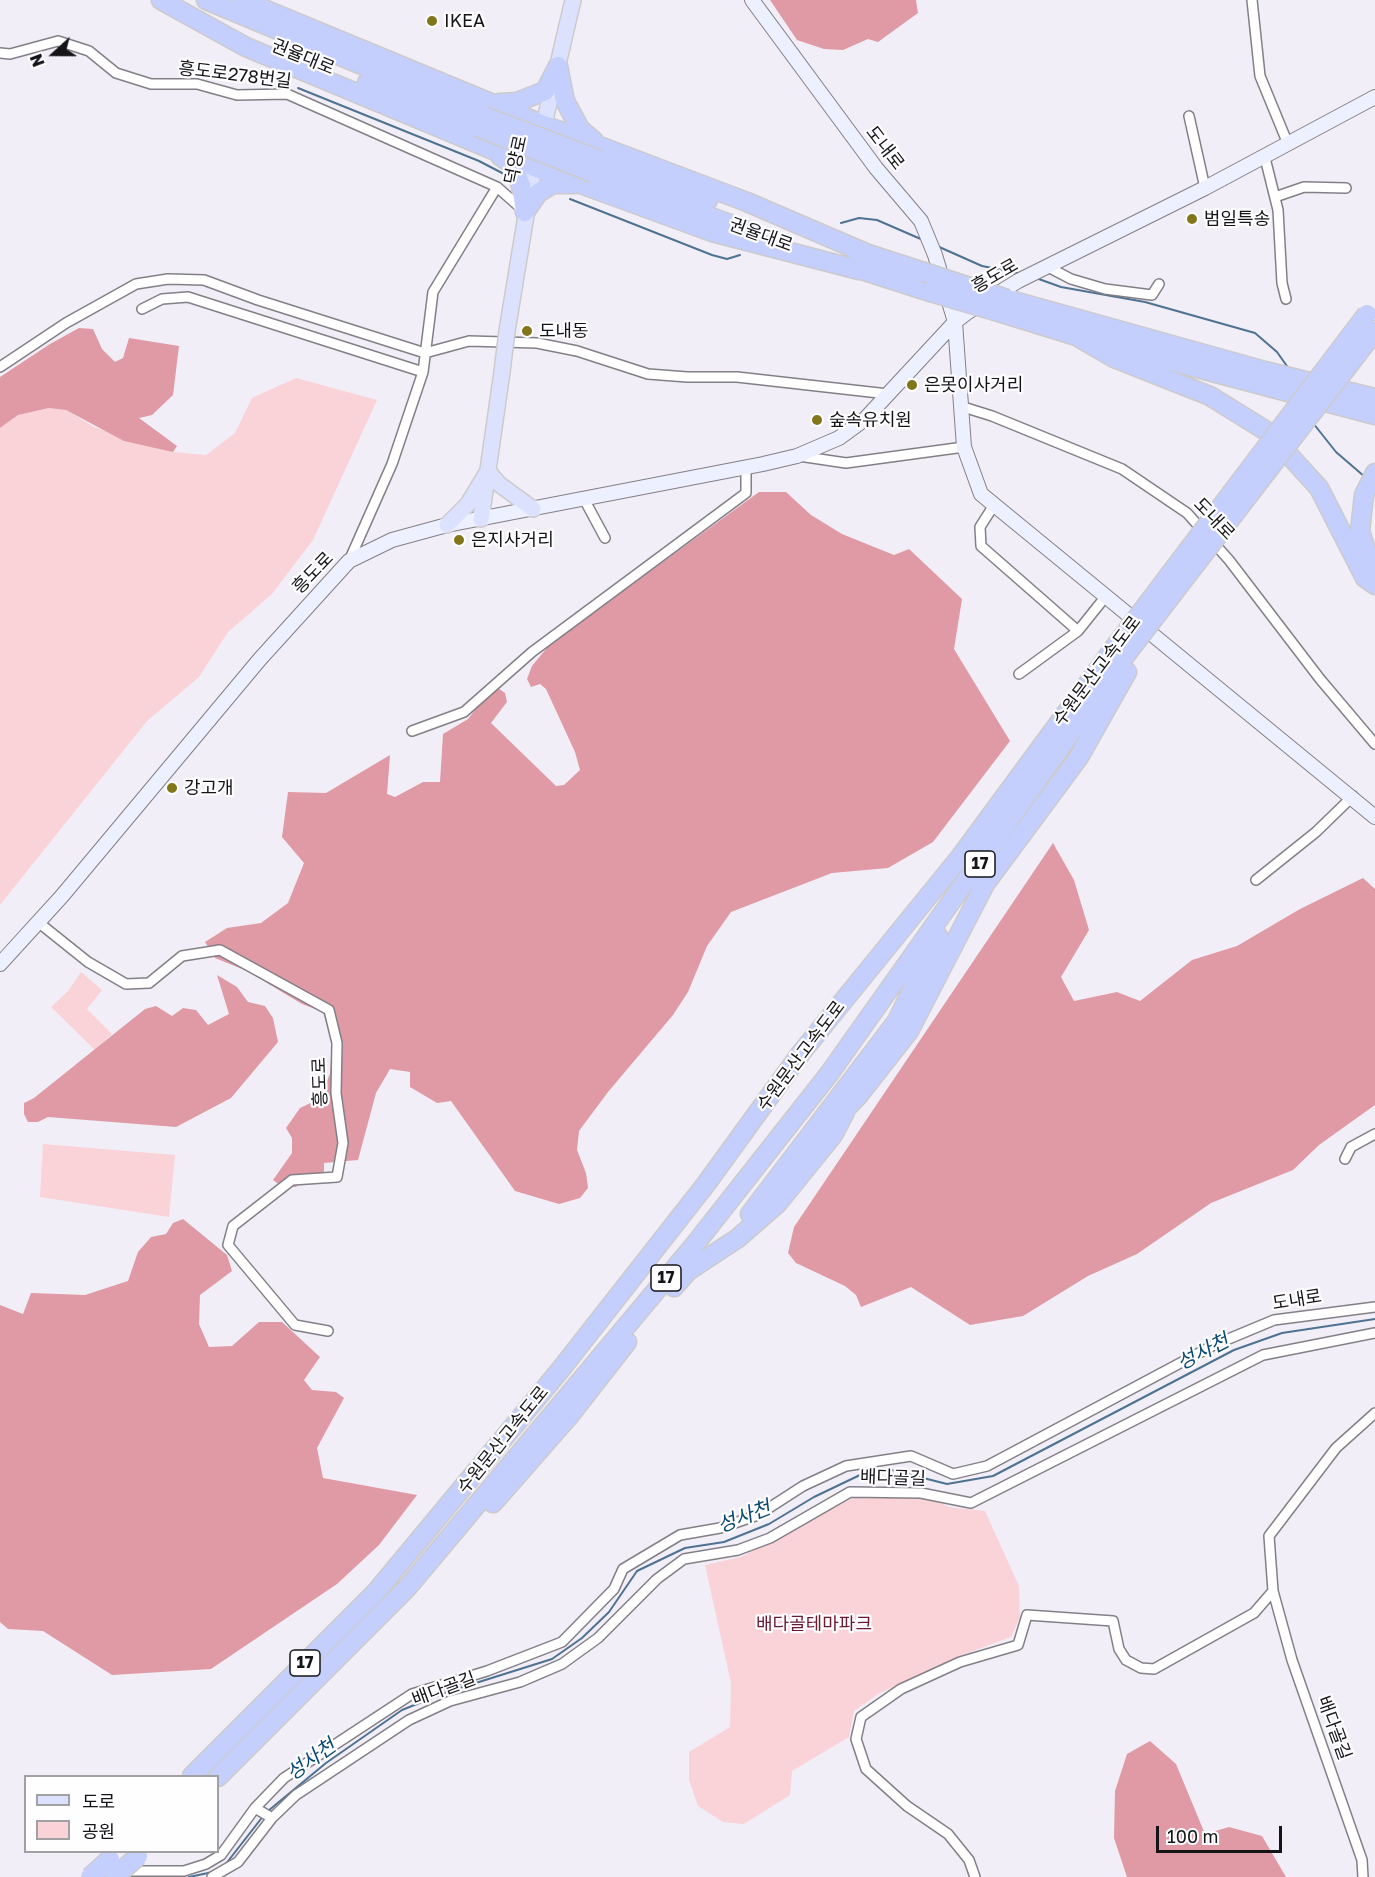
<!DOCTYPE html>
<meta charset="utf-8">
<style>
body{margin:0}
#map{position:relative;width:1375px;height:1877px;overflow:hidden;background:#f2eef7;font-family:"Golos Text","Noto Sans KR",sans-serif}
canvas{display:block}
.legend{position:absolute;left:24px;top:1775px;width:195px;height:78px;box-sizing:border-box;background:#fefdff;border:2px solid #a1a0a2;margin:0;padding:8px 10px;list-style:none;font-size:18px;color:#151417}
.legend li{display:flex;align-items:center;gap:12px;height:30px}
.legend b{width:30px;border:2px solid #a1a0a2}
.north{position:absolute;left:24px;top:24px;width:60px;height:60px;-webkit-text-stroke:4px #fefdff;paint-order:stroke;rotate:249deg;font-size:16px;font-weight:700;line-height:24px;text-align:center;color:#151417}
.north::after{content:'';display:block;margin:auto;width:21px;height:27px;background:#151417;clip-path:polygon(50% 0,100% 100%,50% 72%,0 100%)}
.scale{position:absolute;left:1156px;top:1826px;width:126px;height:27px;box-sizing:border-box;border:3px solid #151417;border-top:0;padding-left:8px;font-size:18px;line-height:21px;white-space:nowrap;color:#151417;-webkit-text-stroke:4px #fefdff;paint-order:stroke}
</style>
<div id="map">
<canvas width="1375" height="1877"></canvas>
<ul class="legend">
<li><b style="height:8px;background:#dce2fe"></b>도로</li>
<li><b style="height:16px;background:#f9d3d8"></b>공원</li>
</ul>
<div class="north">N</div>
<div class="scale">100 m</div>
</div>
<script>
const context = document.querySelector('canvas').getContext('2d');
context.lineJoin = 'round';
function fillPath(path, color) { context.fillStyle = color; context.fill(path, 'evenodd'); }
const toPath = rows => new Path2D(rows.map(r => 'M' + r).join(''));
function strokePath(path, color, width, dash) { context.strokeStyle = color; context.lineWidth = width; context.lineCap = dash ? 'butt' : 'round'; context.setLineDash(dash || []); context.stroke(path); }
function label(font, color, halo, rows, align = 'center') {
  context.font = font + ' "Golos Text","Noto Sans KR",sans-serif'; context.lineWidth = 4.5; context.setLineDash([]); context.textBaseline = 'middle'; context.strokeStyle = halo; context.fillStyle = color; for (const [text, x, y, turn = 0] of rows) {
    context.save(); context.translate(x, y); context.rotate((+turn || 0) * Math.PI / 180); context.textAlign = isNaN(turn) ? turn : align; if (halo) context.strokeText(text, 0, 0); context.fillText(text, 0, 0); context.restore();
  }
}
fillPath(toPath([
 [296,378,377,400,313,540,272,594,228,632,199,677,147,721,0,905,0,428,18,415,49,408,66,410,94,427,173,452,206,455,235,433,252,398],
 [81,972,102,990,87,1009,112,1034,95,1050,51,1007,68,991],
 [43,1144,175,1155,169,1217,40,1197],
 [921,1493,949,1507,985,1511,1019,1586,1020,1617,1011,1637,957,1657,878,1694,854,1711,849,1737,792,1771,790,1795,744,1824,723,1822,698,1806,689,1780,689,1752,730,1727,731,1683,705,1565,741,1557,853,1498]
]), '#f9d3d8');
fillPath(toPath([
 [770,0,916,0,918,13,878,42,868,39,843,50,824,49,797,40],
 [79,328,93,329,102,349,115,362,123,358,129,338,179,346,173,395,152,415,139,418,177,446,173,452,124,441,66,410,49,408,18,415,0,428,0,377,50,344],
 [759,492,786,492,811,515,842,534,894,555,909,549,962,599,954,649,1010,741,933,842,888,868,832,873,731,912,707,946,688,992,673,1015,608,1092,579,1131,577,1150,586,1173,588,1188,580,1198,559,1204,515,1191,451,1101,437,1103,410,1087,410,1072,390,1069,376,1093,358,1160,324,1163,324,1171,318,1178,305,1177,296,1187,281,1186,273,1180,292,1153,292,1138,286,1128,300,1108,319,1099,330,1074,332,1043,323,1012,302,1004,247,971,215,958,205,942,227,928,261,923,288,903,304,863,282,837,288,792,326,793,390,755,387,794,395,797,423,782,440,782,443,734,468,719,490,690,498,688,505,693,507,702,491,723,556,786,564,785,580,770,575,752,546,689,540,684,531,687,527,679,532,666,550,644],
 [1053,843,1074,880,1089,930,1061,977,1074,1001,1117,992,1140,1001,1192,960,1237,946,1300,909,1363,878,1375,889,1375,1105,1319,1145,1293,1170,1211,1203,1137,1254,1088,1276,1023,1316,970,1325,911,1287,861,1307,856,1295,845,1286,796,1263,788,1253,794,1227],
 [217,975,237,987,248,1002,265,1006,273,1018,278,1042,231,1098,176,1127,48,1117,38,1122,28,1122,24,1114,24,1103,34,1098,145,1009,156,1006,172,1016,183,1008,196,1010,208,1025,229,1014],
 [183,1219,227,1255,232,1271,200,1295,199,1324,209,1347,232,1346,259,1322,282,1322,320,1357,304,1380,312,1390,336,1392,344,1398,317,1448,323,1478,417,1495,379,1545,337,1584,211,1669,112,1675,43,1631,8,1629,0,1622,0,1305,23,1314,31,1293,85,1295,128,1281,138,1252,151,1237,166,1234,173,1223],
 [1150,1741,1176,1764,1205,1834,1229,1827,1262,1836,1286,1877,1127,1877,1114,1838,1115,1791,1127,1754]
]), '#df9aa5');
strokePath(toPath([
 [298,88,479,161,504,174],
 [570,199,712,255,727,259,740,255],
 [841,223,859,218,877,220,923,240],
 [937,246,982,266,1022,274],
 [1036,278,1061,287,1145,302,1255,333,1277,352,1289,369],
 [1313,423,1336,452,1365,477],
 [268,1811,326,1763,402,1710,444,1693,552,1659,582,1638,609,1612,637,1571,685,1548,724,1542,769,1524,814,1497,860,1475,892,1470,947,1484,993,1476,1234,1350,1282,1333,1375,1319],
 [225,1865,264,1815],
 [189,1877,213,1872]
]), '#4e7291', 2);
const street = toPath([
 [1252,0,1260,76,1288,144],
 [0,53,10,54,58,41,89,51,116,73,151,84,197,84,237,95,287,94,497,187,522,209],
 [1189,116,1205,188],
 [1265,158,1278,210,1282,283,1286,299],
 [1275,197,1304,187,1346,188],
 [1048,267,1071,279,1105,289,1152,295,1159,284],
 [142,309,162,299,188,297,423,372],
 [0,367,66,323,136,284,168,279,204,280,258,300,425,353,469,341,537,343,577,351,648,374,687,377,737,377,888,394],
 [960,406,992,416,1122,469,1187,513,1229,560,1320,679,1375,744],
 [799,456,846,463,964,447],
 [584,499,605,538],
 [994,505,980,527,981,546,1078,631],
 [349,561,392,464,423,372,433,292,497,187],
 [1019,674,1078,631,1106,596],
 [412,731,464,712,532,652,746,493,746,467],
 [1256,880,1316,832,1353,796],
 [38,922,88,962,126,984,149,983,182,956,220,950,329,1010,337,1043,336,1093,343,1143,337,1177,292,1180,233,1226,228,1245,295,1325,328,1331],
 [1345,1159,1351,1147,1375,1134],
 [255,1808,272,1818,296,1795,409,1720,450,1701,520,1682,562,1664,598,1638,657,1579,684,1559,738,1550,770,1538,850,1492,921,1493,971,1503,1263,1355,1375,1333],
 [124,1871,184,1871,206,1864,221,1855,255,1808,284,1778,412,1694,487,1671,562,1642,614,1589,623,1569,680,1535,720,1528,758,1515,803,1486,846,1466,911,1456,953,1474,987,1466,1214,1345,1274,1320,1375,1307],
 [212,1877,238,1862,272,1818],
 [975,1877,969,1860,948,1834,907,1806,866,1769,856,1739,861,1717,901,1689,960,1662,1018,1645,1027,1615,1113,1621,1119,1649,1126,1660,1141,1668,1154,1669,1254,1613,1273,1591],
 [1363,1877,1362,1860,1292,1660,1273,1591,1269,1536,1336,1448,1375,1413]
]);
const secondary = toPath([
 [752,0,876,168,921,221,935,255,955,322,964,447,981,494,1375,817],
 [0,964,62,896,260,659,349,561,392,540,447,525,763,464,797,456,839,438,865,419,955,322,968,312,1018,281,1205,188,1375,97]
]);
const primary = toPath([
 [507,331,534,167,573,0],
 [481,519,502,372],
 [447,525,468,504,488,471,499,484,533,509]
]);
const highway = toPath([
 [161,0,246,47,534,167,712,232,859,270],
 [206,0,484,116],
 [242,0,544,125,747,202,868,254],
 [558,66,565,101,580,129,594,141],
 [367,83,477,127],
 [499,103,517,102,545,91,558,66],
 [500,156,512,164,521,185,525,212],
 [600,160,708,200],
 [593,173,746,230],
 [525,212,538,193,553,184,574,184],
 [856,250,924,272],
 [849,266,930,292],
 [1007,299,1265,371,1375,398],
 [995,311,1076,336,1375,415],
 [1076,336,1114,358,1210,396,1268,432,1319,488,1365,578,1375,585],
 [1375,473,1364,495,1360,531,1368,556,1375,565],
 [836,1119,858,1096,909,1031,985,884,1079,757,1127,672],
 [750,1214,897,1021,938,936],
 [674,1287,688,1271,738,1238,778,1203,833,1135,845,1112],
 [493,1503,570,1415,627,1342],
 [192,1776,376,1592,561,1369,706,1184,801,1053,961,856,1117,644],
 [218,1777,407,1588,696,1243,829,1074,1128,652]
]);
strokePath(street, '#837f87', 12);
strokePath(secondary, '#837f87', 16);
strokePath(primary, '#cccbcc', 18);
strokePath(highway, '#cccbcc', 21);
strokePath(street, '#fff', 9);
strokePath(secondary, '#edf1ff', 14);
strokePath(primary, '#dce2fe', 15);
strokePath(highway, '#c4cffe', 18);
const primaryBridge = toPath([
 [502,372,507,331]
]);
const highwayBridge = toPath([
 [484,116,600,160],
 [477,127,593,173],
 [924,272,1007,299],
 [930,292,995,311],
 [1117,644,1367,314],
 [1128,652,1375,331],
 [90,1877,110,1859],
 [115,1877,138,1856]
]);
strokePath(primaryBridge, '#cccbcc', 18, []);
strokePath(highwayBridge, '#cccbcc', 21, []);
strokePath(primaryBridge, '#dce2fe', 15);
strokePath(highwayBridge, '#c4cffe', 18);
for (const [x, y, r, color] of [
 [432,21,6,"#81761a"],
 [1192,219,6,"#81761a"],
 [527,331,6,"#81761a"],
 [912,385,6,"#81761a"],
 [817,420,6,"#81761a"],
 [459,540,6,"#81761a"],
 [172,788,6,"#81761a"]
]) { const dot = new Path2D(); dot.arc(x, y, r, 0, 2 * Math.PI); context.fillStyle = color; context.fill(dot); strokePath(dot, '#fefdff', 2); }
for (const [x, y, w] of [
 [980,864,30],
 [666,1278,30],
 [305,1663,30]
]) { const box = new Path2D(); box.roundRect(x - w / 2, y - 13, w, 26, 4.5); context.fillStyle = '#fefdff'; context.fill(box); strokePath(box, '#151417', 1.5); }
label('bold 16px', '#151417', null, [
 ["17",980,864],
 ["17",666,1278],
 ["17",305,1663]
]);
label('18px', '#151417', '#fefdff', [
 ["IKEA",444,21],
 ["범일특송",1204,219],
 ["도내동",539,331],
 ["은못이사거리",924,385],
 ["숲속유치원",829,420],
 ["은지사거리",471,540],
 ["강고개",184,788]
], 'left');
label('18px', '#151417', '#fefdff', [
 ["권율대로",303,57,22],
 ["흥도로278번길",235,75,7],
 ["도내로",885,148,52],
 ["덕양로",516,160,-78],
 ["권율대로",761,235,20],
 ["흥도로",995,276,-30],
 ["도내로",1214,519,46],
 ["흥도로",313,573,-46],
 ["수원문산고속도로",1097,671,-53],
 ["수원문산고속도로",801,1056,-53],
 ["흥도로",320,1082,-92],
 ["도내로",1297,1300,-9],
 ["수원문산고속도로",503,1440,-51],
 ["배다골길",893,1478,2],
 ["배다골길",444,1689,-20],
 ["배다골길",1334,1728,70]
]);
label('18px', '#6b1b31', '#fefdff', [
 ["배다골테마파크",814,1624]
]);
label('italic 20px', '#084972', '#fefdff', [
 ["성사천",1203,1352,-27],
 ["성사천",744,1517,-21],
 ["성사천",311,1760,-36]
]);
</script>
